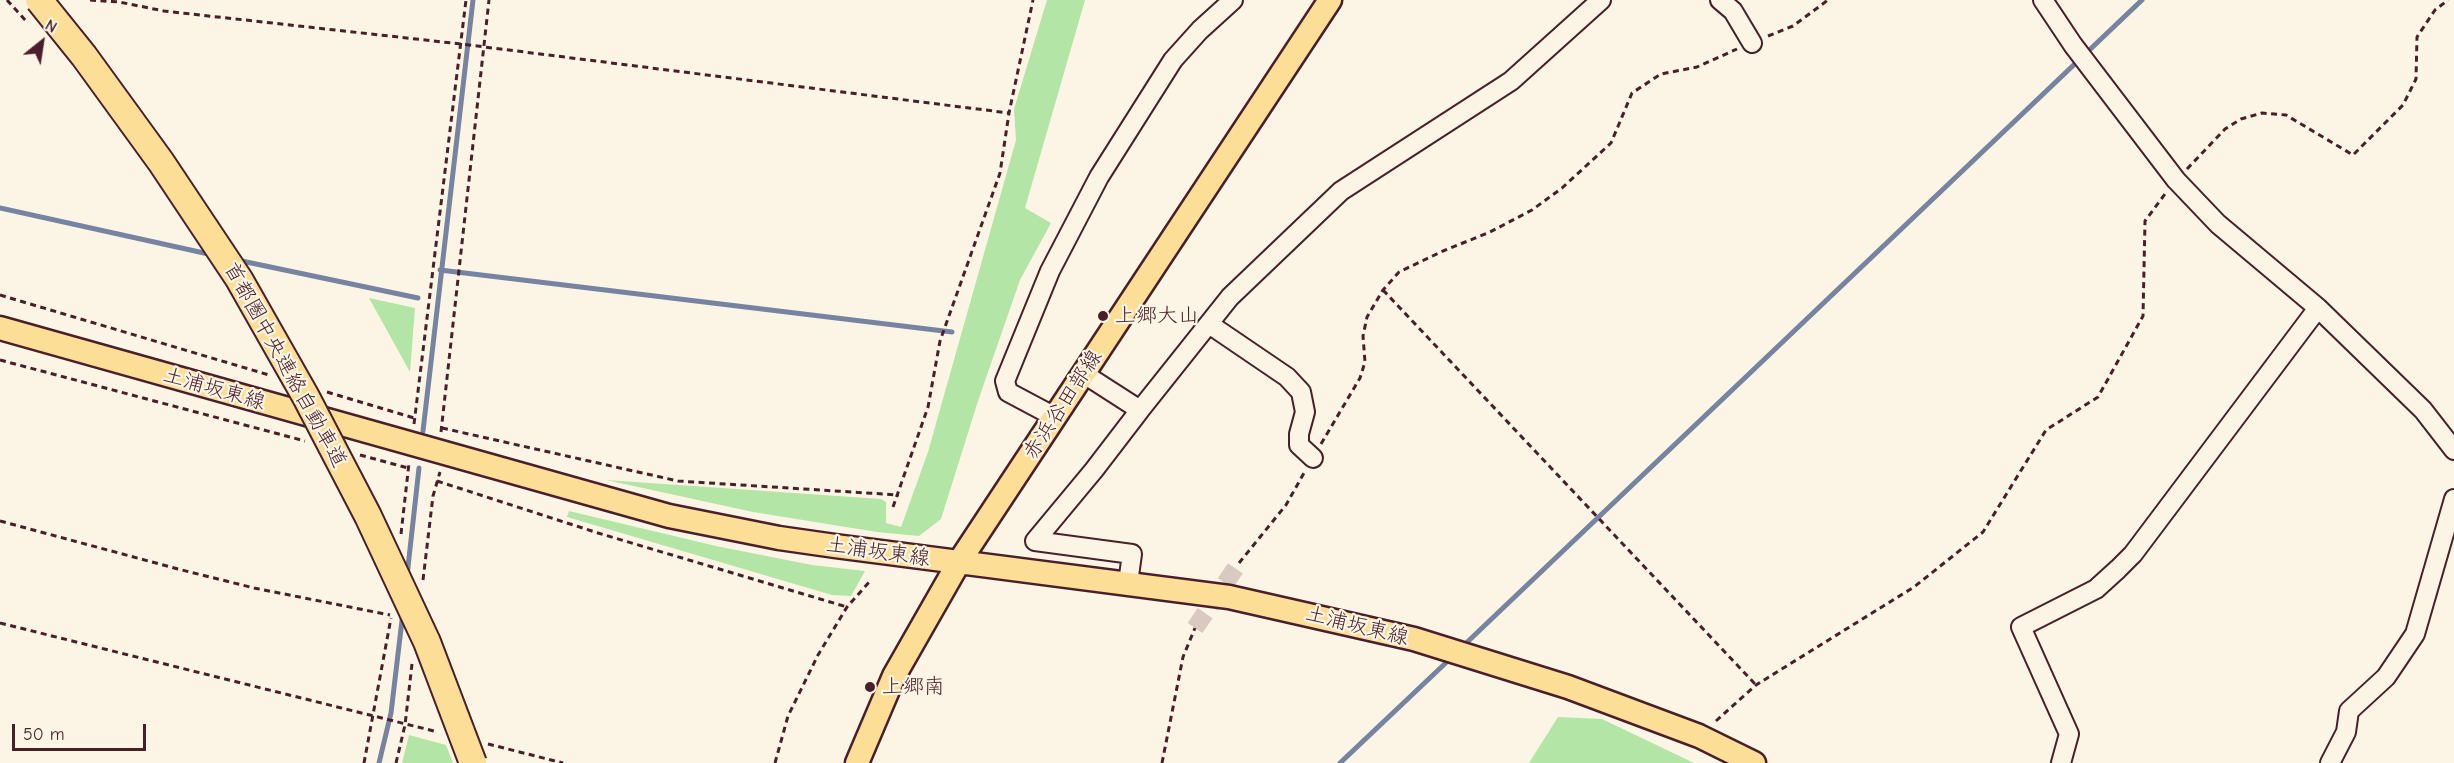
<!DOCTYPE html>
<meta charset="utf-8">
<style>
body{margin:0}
#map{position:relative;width:2454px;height:763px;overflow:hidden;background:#fcf5e5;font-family:"Comic Neue",sans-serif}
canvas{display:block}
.north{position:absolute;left:12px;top:12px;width:60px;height:60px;-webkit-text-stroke:4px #fcf5e5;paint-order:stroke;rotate:30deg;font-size:16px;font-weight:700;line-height:24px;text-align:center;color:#4a1f2b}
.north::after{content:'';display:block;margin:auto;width:21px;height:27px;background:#4a1f2b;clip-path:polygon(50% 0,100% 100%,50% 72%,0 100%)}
.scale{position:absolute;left:12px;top:724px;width:134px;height:27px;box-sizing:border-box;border:3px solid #4a1f2b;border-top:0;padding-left:8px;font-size:18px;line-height:21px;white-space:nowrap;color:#4a1f2b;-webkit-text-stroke:4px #fcf5e5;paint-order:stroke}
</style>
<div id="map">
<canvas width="2454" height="763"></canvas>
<div class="north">N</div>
<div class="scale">50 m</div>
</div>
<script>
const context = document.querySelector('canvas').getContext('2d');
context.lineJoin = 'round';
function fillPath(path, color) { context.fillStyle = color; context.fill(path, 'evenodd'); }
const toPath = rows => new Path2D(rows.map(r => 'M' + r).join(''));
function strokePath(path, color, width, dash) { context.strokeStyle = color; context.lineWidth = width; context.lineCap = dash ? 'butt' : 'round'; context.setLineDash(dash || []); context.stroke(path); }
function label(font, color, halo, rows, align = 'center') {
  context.font = font + ' "Comic Neue","Klee One",sans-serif'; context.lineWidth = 4.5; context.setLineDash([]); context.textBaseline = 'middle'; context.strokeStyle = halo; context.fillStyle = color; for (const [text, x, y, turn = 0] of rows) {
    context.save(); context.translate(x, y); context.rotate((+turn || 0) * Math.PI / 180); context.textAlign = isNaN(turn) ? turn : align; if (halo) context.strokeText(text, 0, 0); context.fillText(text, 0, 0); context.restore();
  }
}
fillPath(toPath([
 [1047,0,1085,0,1025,208,1051,223,1020,280,978,401,941,519,919,536,877,532,753,512,606,480,881,499,886,502,886,523,901,527,928,452,1016,140,1014,109],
 [369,298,415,308,410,372],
 [569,511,716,546,812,565,865,571,851,596,832,595,567,517],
 [1558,717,1602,719,1694,763,1529,763],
 [409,735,446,745,453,763,402,763]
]), '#b2e5a6');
strokePath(toPath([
 [0,208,213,255],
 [237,260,418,298],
 [440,270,952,332],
 [423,431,473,0],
 [407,576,419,468],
 [1461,648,2142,0],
 [379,763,391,713,403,612],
 [1340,763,1452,657]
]), '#7683a1', 5);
strokePath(toPath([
 [1195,628,1239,563]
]), '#d8cac0', 18, [18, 9]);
const minor = toPath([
 [1720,0,1733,11,1752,43],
 [2043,0,2073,45,2176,180,2218,224,2318,308,2423,410,2454,450],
 [1209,324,1287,377,1301,392,1305,412,1299,434,1299,445,1313,458],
 [1084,374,1140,410,1230,297,1341,191,1511,81,1601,0],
 [1055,417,1008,392,1005,381,1050,271,1099,177,1173,60,1200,30,1233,0],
 [1128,583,1132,554,1035,541,1094,470,1140,410],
 [2061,763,2069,734,2021,627,2096,589,2118,569,2133,554,2318,308],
 [2330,763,2346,732,2349,711,2386,677,2415,634,2454,499]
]);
const major = toPath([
 [0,328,669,516,779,538,835,546,1229,597,1414,639,1568,687,1699,736,1754,763],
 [857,763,894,676,959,562,1330,0]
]);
strokePath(minor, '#4a1f2b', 22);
strokePath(major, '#4a1f2b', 27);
strokePath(toPath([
 [7,0,26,21],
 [90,0,119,2,164,11,461,44,1009,113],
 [1768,36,1793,26,1828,0],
 [2187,169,2225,129,2241,119,2262,113,2286,115,2353,155,2403,105,2416,79,2417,37,2435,10,2448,0],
 [1383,290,1756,685],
 [0,295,269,375],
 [0,360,305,441],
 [327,392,414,418],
 [414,424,466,0],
 [442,428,678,481,899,495],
 [441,432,489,0],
 [1321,444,1360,378,1365,362,1363,336,1367,317,1383,290,1399,272,1443,251,1490,232,1532,210,1562,188,1611,143,1632,93,1661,74,1697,67,1737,49],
 [360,455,408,468],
 [437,481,598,533,847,607],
 [893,507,928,407,940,341,1000,173,1009,113,1033,0],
 [0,521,178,569,254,588,390,615],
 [401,534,409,463],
 [1239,563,1286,505,1304,473],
 [423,580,433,496,440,472],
 [0,623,438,732],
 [1716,721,1756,685,1914,587,1983,532,2046,430,2098,397,2143,316,2145,221,2165,194],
 [488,744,563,763],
 [364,763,391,618],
 [396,763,405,725,412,664],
 [775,763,788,716,818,655,847,607,871,580],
 [1162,763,1183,657,1195,628]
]), '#4a1f2b', 3, [6, 4.5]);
strokePath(minor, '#fcf5e5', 18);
strokePath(major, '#fcde96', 22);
const highwayBridge = toPath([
 [39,0,84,56,161,162,239,279,306,397,368,516,427,642,473,763]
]);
strokePath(highwayBridge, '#4a1f2b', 30, []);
strokePath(highwayBridge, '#fcde96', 26);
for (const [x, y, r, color] of [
 [1103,316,6,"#4a1f2b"],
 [870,687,6,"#4a1f2b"]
]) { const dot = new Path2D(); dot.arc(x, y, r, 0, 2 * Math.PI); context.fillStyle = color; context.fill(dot); strokePath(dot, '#fcf5e5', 2); }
label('21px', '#4a1f2b', '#fcf5e5', [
 ["上郷大山",1115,316],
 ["上郷南",882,687]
], 'left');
label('21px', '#4a1f2b', '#fcf5e5', [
 ["首都圏中央連絡自動車道",285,365,61],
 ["土浦坂東線",214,389,16],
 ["赤浜谷田部線",1063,405,-57],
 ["土浦坂東線",878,552,8],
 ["土浦坂東線",1357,626,14]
]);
</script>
